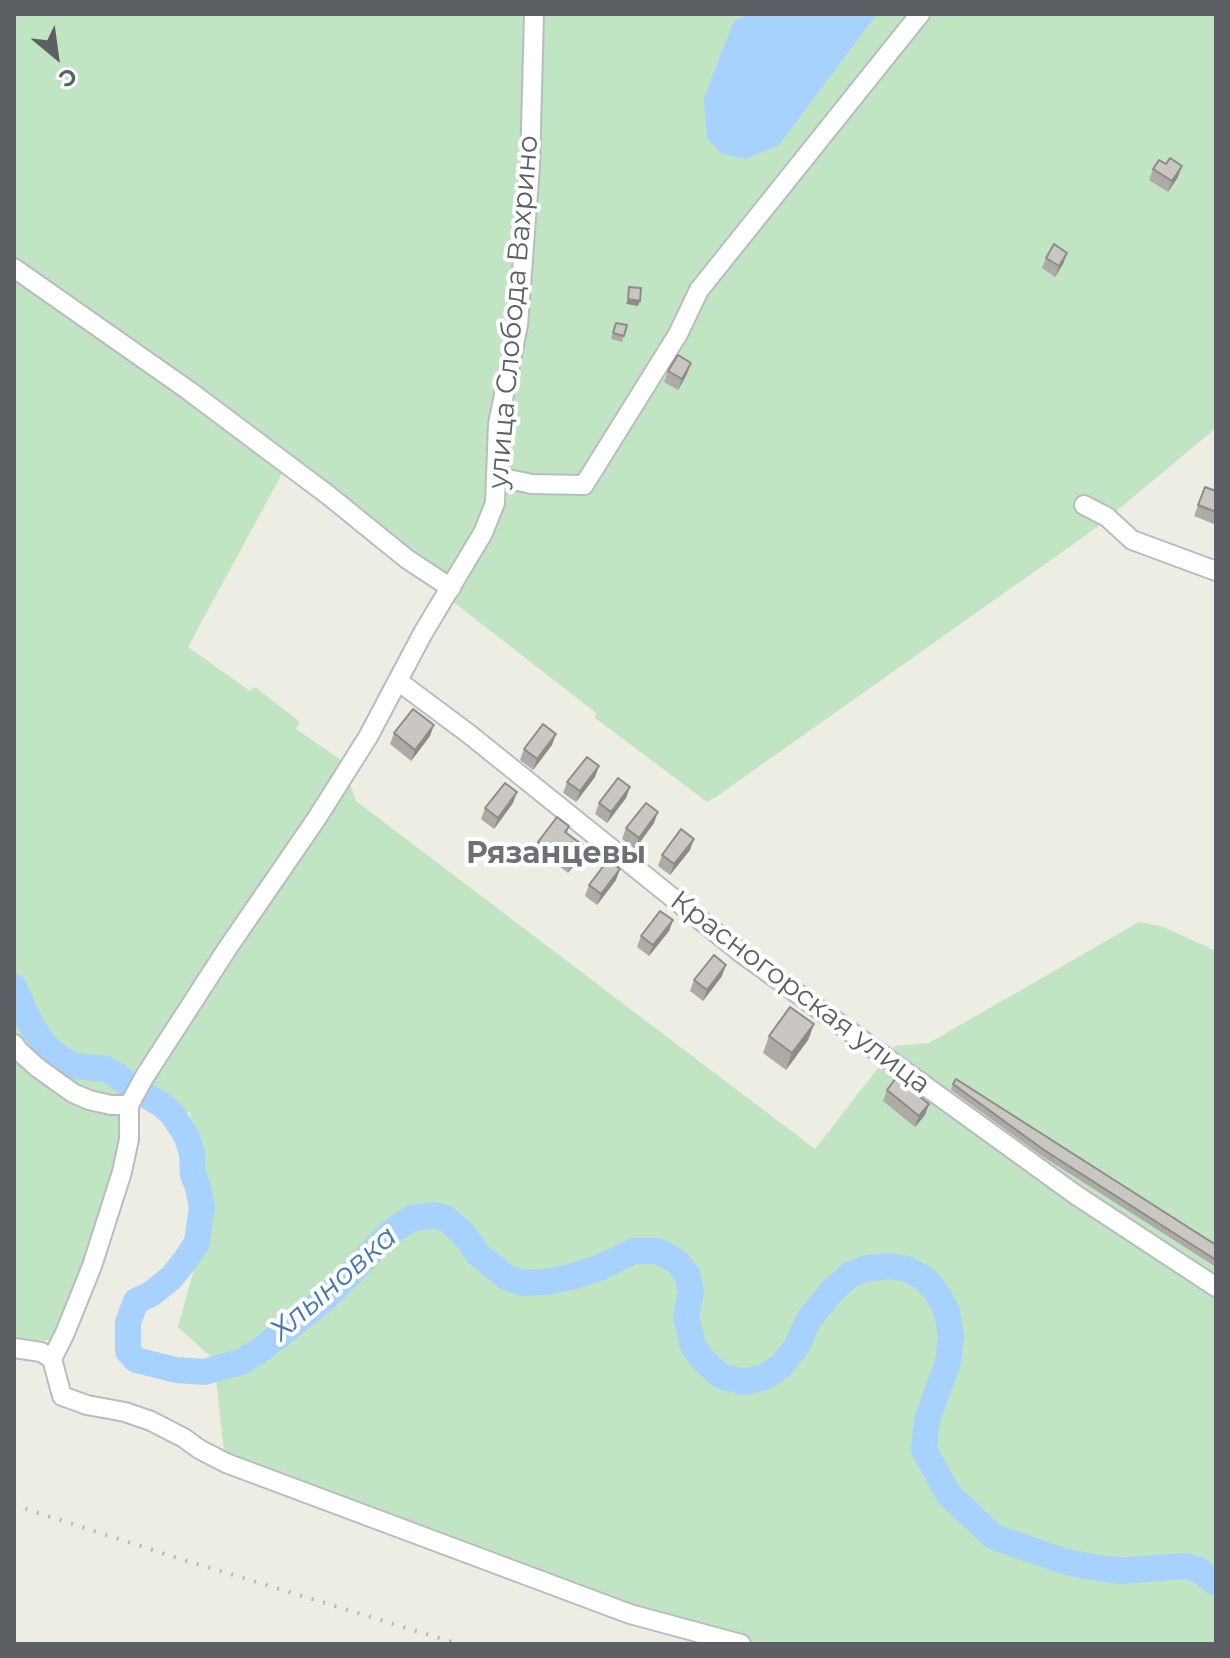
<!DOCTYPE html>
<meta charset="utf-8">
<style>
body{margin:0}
#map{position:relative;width:1230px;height:1658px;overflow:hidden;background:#eeede4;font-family:Montserrat,sans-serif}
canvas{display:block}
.frame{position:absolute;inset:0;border:16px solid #5c5f64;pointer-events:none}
.north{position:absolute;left:16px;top:16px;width:80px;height:80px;-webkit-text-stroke:6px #fff;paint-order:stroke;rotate:151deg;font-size:22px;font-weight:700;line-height:32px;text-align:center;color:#5c5f64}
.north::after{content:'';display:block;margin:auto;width:28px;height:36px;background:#5c5f64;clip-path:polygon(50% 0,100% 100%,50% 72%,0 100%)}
</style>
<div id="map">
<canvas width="1230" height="1658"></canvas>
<div class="frame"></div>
<div class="north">С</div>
</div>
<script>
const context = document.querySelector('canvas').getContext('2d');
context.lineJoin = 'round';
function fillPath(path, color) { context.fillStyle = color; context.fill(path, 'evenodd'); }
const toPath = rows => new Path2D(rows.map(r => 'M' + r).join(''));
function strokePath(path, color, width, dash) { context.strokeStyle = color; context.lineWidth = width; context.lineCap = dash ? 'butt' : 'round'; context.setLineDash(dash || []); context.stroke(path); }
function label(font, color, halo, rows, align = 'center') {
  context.font = font + ' Montserrat,sans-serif'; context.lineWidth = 8; context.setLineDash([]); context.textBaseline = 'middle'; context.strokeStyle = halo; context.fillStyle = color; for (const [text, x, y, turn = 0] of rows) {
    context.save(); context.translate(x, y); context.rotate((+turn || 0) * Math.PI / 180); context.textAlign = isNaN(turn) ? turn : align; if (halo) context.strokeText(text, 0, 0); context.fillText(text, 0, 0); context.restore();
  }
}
fillPath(toPath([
 [14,14,1216,14,1216,428,1096,528,716,797,707,802,595,718,596,713,284,470,188,647,250,691,255,687,300,722,296,729,341,760,356,801,815,1149,895,1046,929,1043,1139,922,1161,926,1216,951,1216,1644,759,1644,652,1614,224,1453,214,1360,178,1327,200,1247,203,1177,190,1113,129,1106,125,1148,65,1339,14,1342]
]), '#c1e5c3');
fillPath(toPath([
 [750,14,877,14,779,145,746,159,720,153,707,138,704,98,734,21]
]), '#a6d2fd');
strokePath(toPath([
 [14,987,28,1019,40,1039,54,1054,75,1066,106,1069,115,1074,131,1087],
 [145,1095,161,1104,173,1115,187,1137,192,1153,193,1175,197,1184,202,1207,197,1242,187,1258,171,1278,151,1294,136,1301,128,1322,128,1351,136,1360,176,1370,204,1372,241,1362,263,1348,326,1298,390,1233,412,1218,434,1215,447,1219,464,1235,479,1255,506,1277,523,1283,547,1282,574,1276,599,1268,634,1251,658,1251,676,1261,687,1274,691,1292,686,1316,693,1346,704,1361,721,1376,744,1382,765,1377,781,1366,797,1346,809,1319,832,1291,850,1275,864,1269,889,1266,907,1269,925,1279,938,1294,947,1312,951,1336,948,1362,927,1420,924,1450,949,1495,994,1537,1063,1561,1091,1567,1121,1571,1185,1566,1199,1570,1216,1583]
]), '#a6d2fd', 26);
const minor = toPath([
 [14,268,188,390,328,495,407,559,451,588],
 [498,477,532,484,584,485,678,334,699,290,920,14],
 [1084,505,1107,517,1132,540,1216,571],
 [398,681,469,734,740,952,1076,1195,1216,1287],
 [14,1044,19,1051,38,1068,73,1093,89,1100,111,1105,129,1105],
 [14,1348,41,1352,52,1359,62,1396,87,1405,125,1412,151,1421,184,1438,199,1449,226,1463,630,1614,741,1644],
 [52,1359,65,1333,92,1266,122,1172,129,1139,129,1105,145,1076,227,949,317,818,368,737,423,633,483,533,495,503,498,424,518,325,530,166,534,14]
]);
strokePath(minor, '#b9bbc0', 22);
strokePath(minor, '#fff', 18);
strokePath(toPath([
 [14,1505,168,1555,459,1644]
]), '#b5b6b6', 4, [2, 10]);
fillPath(toPath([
 [1153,169,1178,177,1168,192,1149,180],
 [1067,253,1063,264,1055,277,1042,268,1046,258],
 [616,323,627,325,622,342,611,339],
 [668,371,687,374,678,390,664,382],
 [1205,487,1216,491,1216,525,1194,516],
 [394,733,430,736,411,761,390,744],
 [552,745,533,770,520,760,524,749],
 [595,777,576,802,563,793,567,782],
 [630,787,626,798,607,823,595,814,599,803],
 [513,803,494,829,481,819,485,808],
 [654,823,635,849,622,839,626,828],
 [569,826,567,833,580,857,568,873,549,858,546,862,534,853,538,842],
 [690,850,670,875,658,866,662,855],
 [616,880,597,905,585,896,589,885],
 [673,920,669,931,649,956,637,947,641,936],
 [722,976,703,1001,690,991,694,980],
 [814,1024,808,1040,786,1070,763,1053,769,1036],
 [953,1084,1216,1245,1216,1267,1042,1156,951,1090],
 [887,1090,929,1104,925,1115,915,1127,883,1101]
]), '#aeaba7');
fillPath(toPath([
 [1182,166,1178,177,1168,192,1172,181],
 [1067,253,1063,264,1055,277,1059,266],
 [628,299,640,301,638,306,626,304],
 [691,363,687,374,678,390,682,379],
 [434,725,430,736,411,761,415,750],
 [556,734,552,745,533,770,537,759],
 [599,766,595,777,576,802,580,791],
 [630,787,626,798,607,823,611,812],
 [517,792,513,803,494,829,498,818],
 [658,812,654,823,635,849,639,838],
 [694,839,690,850,670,875,674,864],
 [584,846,580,857,568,873,572,862],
 [620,869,616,880,597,905,601,894],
 [673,920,669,931,649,956,653,945],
 [726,965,722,976,703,1001,707,990],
 [814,1024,808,1040,786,1070,792,1053],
 [929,1104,925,1115,915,1127,919,1116]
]), '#8d8b88');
const building = toPath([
 [1170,158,1182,166,1172,181,1153,169,1159,160,1166,164,1170,158],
 [1054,244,1067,253,1059,266,1046,258,1054,244],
 [629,287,641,288,640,301,628,299,629,287],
 [616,323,627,325,624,336,613,333,616,323],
 [678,355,691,363,682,379,668,371,678,355],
 [1205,487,1216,491,1216,512,1198,505,1205,487],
 [413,709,434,725,415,750,394,733,413,709],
 [543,724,556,734,537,759,524,749,543,724],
 [587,757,599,766,580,791,567,782,587,757],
 [618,778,630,787,611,812,599,803,618,778],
 [505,783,517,792,498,818,485,808,505,783],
 [646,803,658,812,639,838,626,828,646,803],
 [557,817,569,826,565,832,584,846,572,862,553,847,550,852,538,842,557,817],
 [681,829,694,839,674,864,662,855,681,829],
 [608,860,620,869,601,894,589,885,608,860],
 [660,911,673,920,653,945,641,936,660,911],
 [714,955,726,965,707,990,694,980,714,955],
 [790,1007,814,1024,792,1053,769,1036,790,1007],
 [896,1078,929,1104,919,1116,887,1090,896,1078],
 [956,1079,1216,1245,1216,1260,1044,1150,953,1084,956,1079]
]);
fillPath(building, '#cac7c2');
strokePath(building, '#8d8b88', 2);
label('28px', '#5c5f64', '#fff', [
 ["улица Слобода Вахрино",514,312,-85],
 ["Красногорская улица",800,993,37]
]);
label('bold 30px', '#6d7176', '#fff', [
 ["Рязанцевы",556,854]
]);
label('italic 30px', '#4577b7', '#fff', [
 ["Хлыновка",334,1284,-41]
]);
</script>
